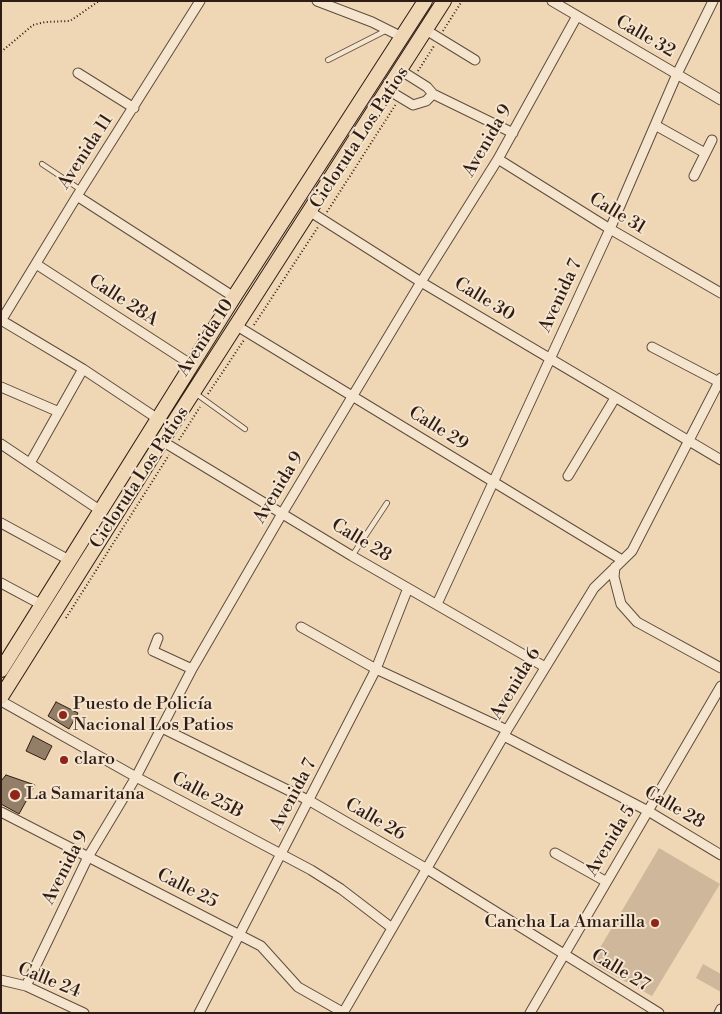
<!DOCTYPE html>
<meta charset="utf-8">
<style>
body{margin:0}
#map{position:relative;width:722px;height:1014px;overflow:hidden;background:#efd7b5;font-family:"Libre Bodoni",serif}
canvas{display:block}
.frame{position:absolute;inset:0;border:2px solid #2f1d15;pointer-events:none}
</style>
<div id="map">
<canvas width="722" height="1014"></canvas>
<div class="frame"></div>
</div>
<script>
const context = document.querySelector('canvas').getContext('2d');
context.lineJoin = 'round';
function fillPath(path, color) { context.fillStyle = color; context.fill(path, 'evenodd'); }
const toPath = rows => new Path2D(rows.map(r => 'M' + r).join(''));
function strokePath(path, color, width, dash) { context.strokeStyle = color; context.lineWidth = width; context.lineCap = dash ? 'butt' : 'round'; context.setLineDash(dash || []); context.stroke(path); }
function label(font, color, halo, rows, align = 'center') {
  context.font = font + ' "Libre Bodoni",serif'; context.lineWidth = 4; context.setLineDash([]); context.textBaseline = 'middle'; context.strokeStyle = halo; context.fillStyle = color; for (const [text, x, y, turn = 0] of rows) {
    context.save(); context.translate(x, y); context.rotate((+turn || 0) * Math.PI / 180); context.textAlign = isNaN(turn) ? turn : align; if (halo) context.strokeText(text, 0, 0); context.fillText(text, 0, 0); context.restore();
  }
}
fillPath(toPath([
 [659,848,720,884,652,996,591,963],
 [703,964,721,974,721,992,696,978]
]), '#ceb79a');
const building = toPath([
 [56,702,78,713,69,729,48,716,56,702],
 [33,736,52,746,45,760,26,751,33,736],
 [6,775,35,785,19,814,1,804,1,781,6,775]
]);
fillPath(building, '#937e68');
strokePath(building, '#2f1d15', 1);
const lane = toPath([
 [328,60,387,30],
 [42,164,81,190],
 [195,393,245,429],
 [352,556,387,503]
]);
const street = toPath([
 [317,1,372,22,402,37],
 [552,1,721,100],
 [426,30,475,60],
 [400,70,427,87,433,94,513,133],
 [78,73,134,108],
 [388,90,413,105,426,101,433,94],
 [655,125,705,153],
 [498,159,610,229,721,293],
 [694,176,712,140],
 [77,196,234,297],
 [309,211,421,282,721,460],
 [36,264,192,365],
 [1,320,83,369,158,419],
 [1,321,77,196,200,1],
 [237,326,622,560],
 [652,347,719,382],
 [1,387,59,412],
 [162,441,352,556,545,667],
 [1,444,101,511],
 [30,463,83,369],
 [568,476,615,398],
 [1,523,69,560],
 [615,567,614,577,621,604,637,622,721,668],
 [1,583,42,605],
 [437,604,610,229,677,74,713,1],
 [301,627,376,669,507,730],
 [158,638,153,651,192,669],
 [1,701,136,777,311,870,341,889,392,928],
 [162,728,310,801,427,869,659,1013],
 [504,736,648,811,721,855],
 [1,812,261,946,298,987,344,1013],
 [555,853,605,881],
 [1,980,26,986,84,1013],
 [26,986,88,857,136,777,192,669,283,512,421,282,498,159,577,16],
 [199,1013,376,669,408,588],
 [343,1013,507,730,594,588,632,551,721,378],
 [530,1013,721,686],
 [719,1013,721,1009]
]);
const primary = toPath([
 [1,670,234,297,425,1],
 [1,697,162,441,444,1]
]);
strokePath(lane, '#5f4c3d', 6);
strokePath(street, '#5f4c3d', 11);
strokePath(primary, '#2f1d15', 16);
strokePath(toPath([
 [443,31,462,1],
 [1,52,33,25,45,22,70,21,99,1],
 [418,71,434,46],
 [327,212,396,104],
 [254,325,318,227],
 [208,394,244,340],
 [179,440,200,407],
 [66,618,169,455]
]), '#2f1d15', 2, [1, 2.5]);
strokePath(lane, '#f5e5cf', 4.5);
strokePath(street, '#f5e5cf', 9);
strokePath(primary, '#efd7b5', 14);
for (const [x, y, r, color] of [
 [63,715,5,"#8f2418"],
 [64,760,5,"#8f2418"],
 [15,795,6,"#8f2418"],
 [655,923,5,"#8f2418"]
]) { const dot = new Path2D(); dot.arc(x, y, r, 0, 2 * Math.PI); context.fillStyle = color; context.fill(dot); strokePath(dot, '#f5e5cf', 2); }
label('18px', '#2f1d15', '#f5e5cf', [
 ["Calle 32",645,37,30],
 ["Cicloruta Los Patios",360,138,-57],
 ["Avenida 9",488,141,-60],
 ["Avenida 11",86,152,-57],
 ["Calle 31",617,214,31],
 ["Avenida 7",561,296,-65],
 ["Calle 30",484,300,31],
 ["Calle 28A",123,301,33],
 ["Avenida 10",206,338,-57],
 ["Calle 29",438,429,32],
 ["Cicloruta Los Patios",140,478,-57],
 ["Avenida 9",279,488,-59],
 ["Calle 28",361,541,31],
 ["Avenida 6",516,684,-59],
 ["Avenida 7",294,795,-62],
 ["Calle 25B",207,796,28],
 ["Calle 28",674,808,30],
 ["Calle 26",375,820,30],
 ["Avenida 5",611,841,-59],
 ["Avenida 9",66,868,-63],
 ["Calle 25",187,889,27],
 ["Calle 27",620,971,31],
 ["Calle 24",49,981,22]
]);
label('18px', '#2f1d15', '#f5e5cf', [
 ["Puesto de Policía",73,705],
 ["Nacional Los Patios",73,726],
 ["claro",74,760],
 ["La Samaritana",26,795],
 ["Cancha La Amarilla",645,923,"right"]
], 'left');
</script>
